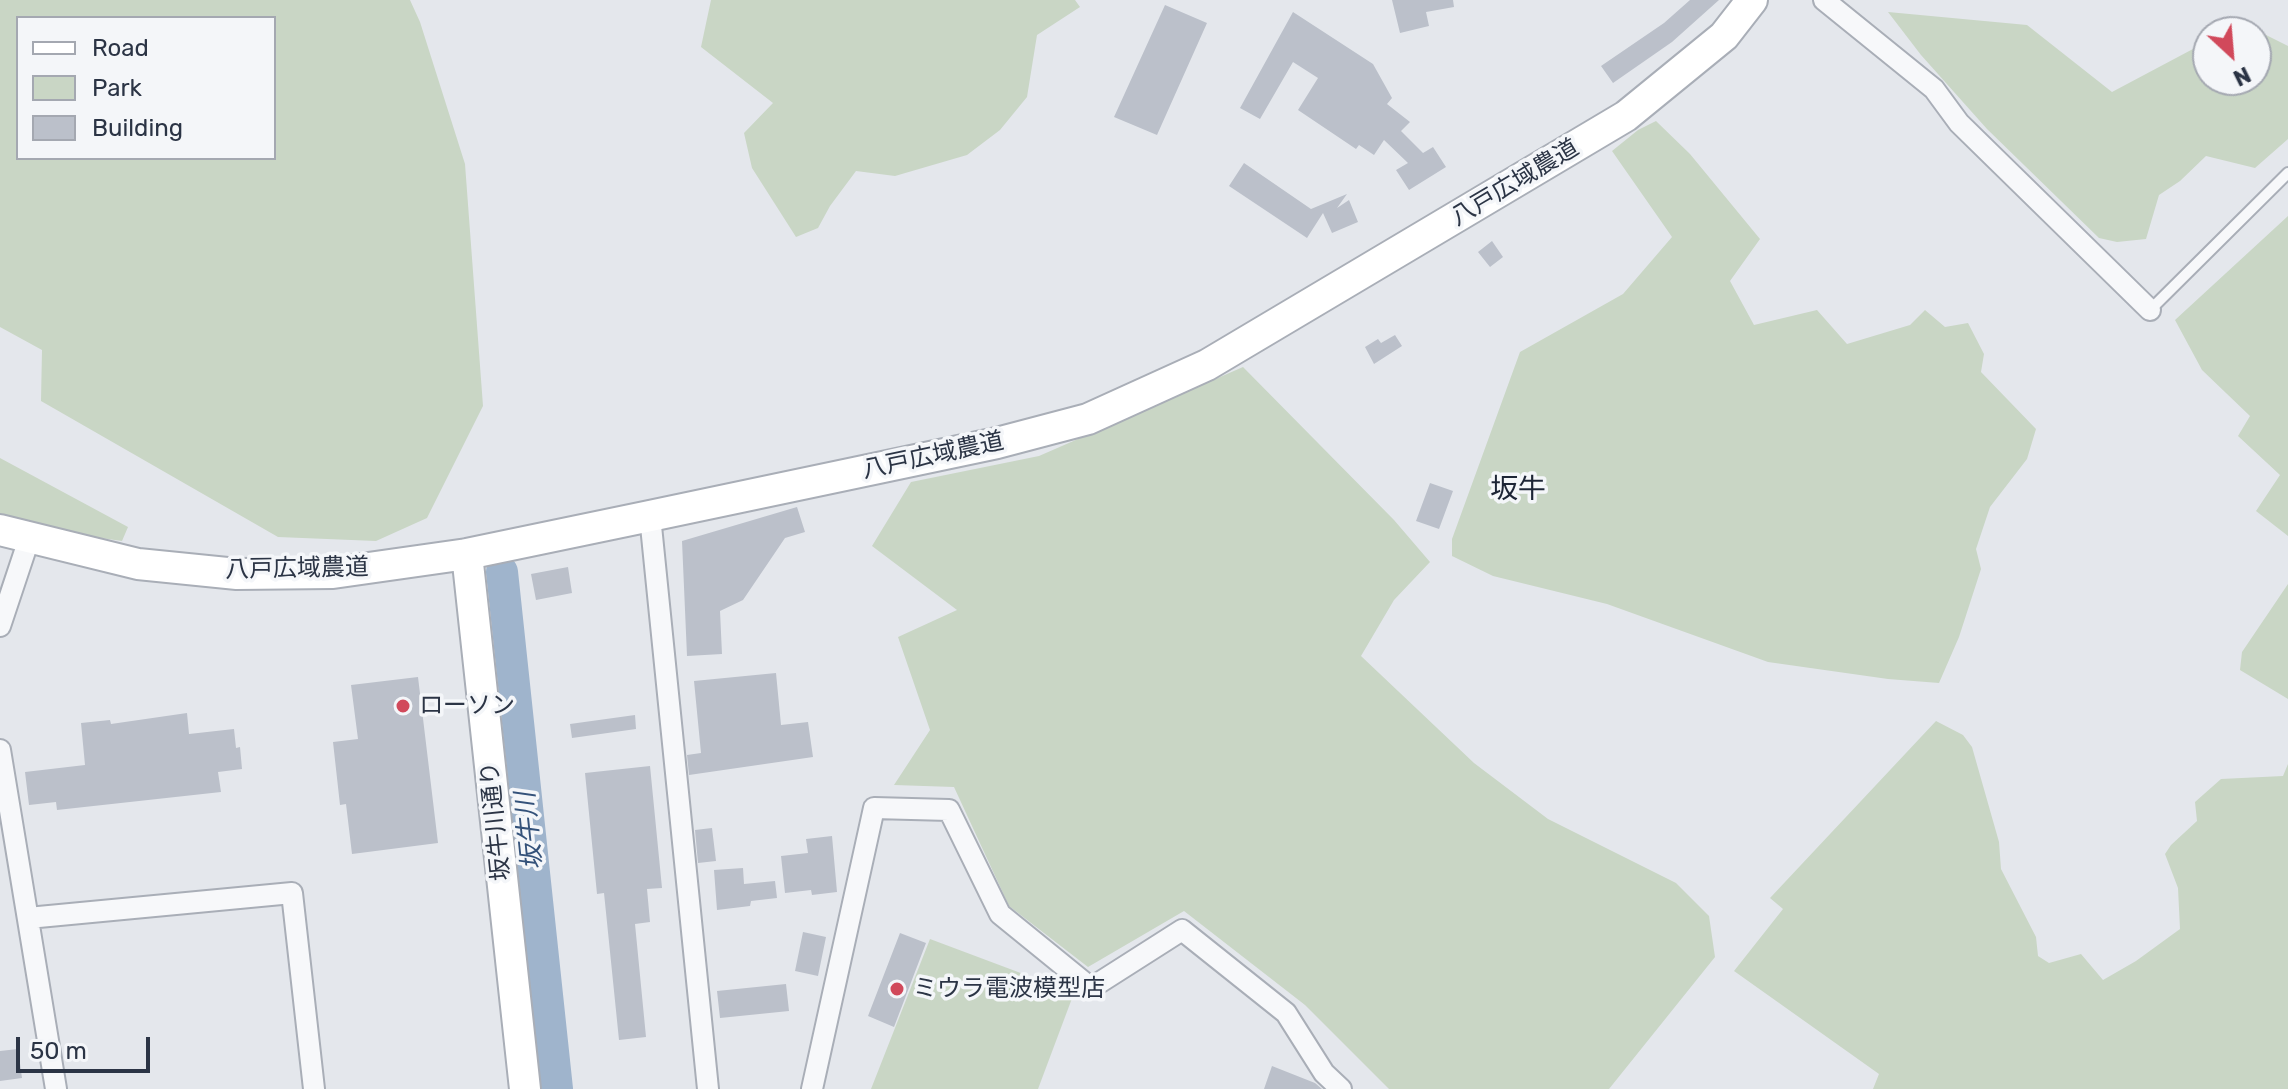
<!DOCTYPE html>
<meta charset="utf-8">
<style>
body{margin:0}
#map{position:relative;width:2288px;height:1089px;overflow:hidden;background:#e4e7ec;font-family:Rubik,sans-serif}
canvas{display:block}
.legend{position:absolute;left:16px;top:16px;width:260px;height:144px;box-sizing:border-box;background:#f4f6f9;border:2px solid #a4a8b1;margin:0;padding:10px 14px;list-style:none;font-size:24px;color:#2b3445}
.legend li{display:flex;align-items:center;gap:16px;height:40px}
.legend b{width:40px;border:2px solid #a4a8b1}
.north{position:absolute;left:2192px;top:16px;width:80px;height:80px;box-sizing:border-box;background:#f4f6f9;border:2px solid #a4a8b1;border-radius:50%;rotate:154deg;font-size:22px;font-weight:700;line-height:32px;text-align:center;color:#2b3445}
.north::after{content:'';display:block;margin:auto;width:28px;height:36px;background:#d1495b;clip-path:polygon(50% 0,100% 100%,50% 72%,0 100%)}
.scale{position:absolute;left:16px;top:1037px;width:134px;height:36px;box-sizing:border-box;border:4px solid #2b3445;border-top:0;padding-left:10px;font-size:24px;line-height:28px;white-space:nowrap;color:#2b3445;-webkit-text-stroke:6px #f4f6f9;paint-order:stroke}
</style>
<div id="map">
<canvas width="2288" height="1089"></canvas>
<ul class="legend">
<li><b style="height:10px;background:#fff"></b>Road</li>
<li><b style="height:22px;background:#c9d6c5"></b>Park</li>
<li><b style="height:22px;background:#bbc0ca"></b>Building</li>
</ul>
<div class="north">N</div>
<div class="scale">50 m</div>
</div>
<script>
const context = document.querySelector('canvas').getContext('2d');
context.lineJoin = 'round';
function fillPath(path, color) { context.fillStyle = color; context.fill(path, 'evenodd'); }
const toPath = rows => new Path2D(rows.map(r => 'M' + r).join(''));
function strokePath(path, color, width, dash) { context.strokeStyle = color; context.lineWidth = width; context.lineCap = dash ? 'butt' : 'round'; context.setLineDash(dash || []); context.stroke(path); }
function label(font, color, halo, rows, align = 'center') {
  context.font = font + ' Rubik,"Noto Sans JP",sans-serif'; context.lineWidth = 7; context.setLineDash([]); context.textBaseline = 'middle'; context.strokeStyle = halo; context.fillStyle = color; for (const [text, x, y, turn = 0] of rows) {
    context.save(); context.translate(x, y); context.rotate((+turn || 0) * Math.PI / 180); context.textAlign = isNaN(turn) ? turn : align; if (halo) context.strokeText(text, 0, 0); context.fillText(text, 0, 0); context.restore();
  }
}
fillPath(toPath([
 [0,0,410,0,420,22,465,164,483,406,427,518,376,541,278,537,41,401,42,350,0,327],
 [18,18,274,18,274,158,18,158],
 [711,0,1075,0,1080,7,1037,35,1027,97,1000,130,967,155,895,176,856,171,830,206,818,228,796,237,752,168,744,133,773,103,701,47],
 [1888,12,2027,25,2112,92,2208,41,2208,80,2256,80,2256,32,2260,32,2288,46,2288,139,2255,168,2206,156,2180,181,2159,195,2146,239,2117,242,2099,238,1987,129,1921,55],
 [1656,121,1690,154,1760,239,1730,281,1754,325,1817,310,1847,344,1910,325,1925,310,1945,327,1968,323,1984,354,1981,372,2036,429,2027,459,1990,507,1976,549,1981,569,1959,637,1939,683,1888,679,1768,662,1607,604,1493,576,1452,556,1452,539,1520,352,1623,294,1672,237,1612,151,1638,130],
 [2288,216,2288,536,2256,511,2280,475,2238,436,2250,416,2202,370,2175,320],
 [1243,367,1394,520,1430,562,1394,600,1361,656,1474,763,1548,819,1676,883,1709,916,1715,957,1609,1089,1389,1089,1305,1005,1184,911,1088,967,1009,906,954,787,894,785,930,730,898,637,957,610,872,546,911,482,1039,456],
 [0,458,128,527,122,541,37,529,0,537],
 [2288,584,2288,699,2240,670,2242,652],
 [1936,721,1963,735,1972,747,1999,842,2001,869,2036,937,2038,956,2049,963,2081,954,2103,980,2136,961,2180,929,2178,888,2165,854,2171,845,2197,821,2195,802,2221,779,2283,776,2288,764,2288,1089,1873,1089,1879,1074,1734,971,1783,909,1770,898],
 [930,939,1074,993,1038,1089,871,1089]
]), '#c9d6c5');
strokePath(toPath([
 [502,572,557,1089]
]), '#9fb4cc', 32);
fillPath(toPath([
 [1392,0,1453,0,1454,7,1426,12,1429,26,1400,33],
 [1690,0,1719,0,1672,42,1613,83,1601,66,1664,23],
 [1165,5,1207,23,1157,135,1114,117],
 [1293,12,1373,64,1392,98,1387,104,1410,122,1401,131,1423,153,1433,147,1446,167,1409,190,1396,170,1408,163,1384,140,1374,155,1359,145,1356,149,1298,110,1318,78,1293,62,1260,119,1240,108],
 [1244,163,1311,209,1347,194,1337,208,1349,200,1358,222,1332,233,1323,213,1307,238,1229,186],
 [1492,241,1503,257,1490,267,1478,252],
 [1395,335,1402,346,1374,364,1365,347,1378,339,1381,343],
 [1430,483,1453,491,1439,529,1416,521],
 [797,507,805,532,785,538,743,600,720,611,722,654,687,656,682,541],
 [568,567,572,593,536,600,531,574],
 [776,673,781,725,808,722,813,757,689,775,687,755,701,753,694,681],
 [418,677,438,843,352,854,346,804,340,805,333,742,358,739,351,685],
 [187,713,189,734,234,729,236,748,240,747,242,769,218,772,221,792,57,810,56,802,29,805,25,772,85,765,81,723,110,720,111,724],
 [635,715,636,729,572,738,570,724],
 [650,766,662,888,647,889,650,922,635,924,646,1037,619,1040,604,893,597,894,585,773],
 [712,828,716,861,698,863,695,830],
 [832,836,837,892,812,895,811,890,785,893,781,856,808,853,806,839],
 [743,868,744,884,775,881,777,898,751,901,750,906,717,910,714,870],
 [803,932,826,937,818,976,795,971],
 [900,933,926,943,894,1027,868,1016],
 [786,984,789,1011,720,1018,717,991],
 [18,1049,22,1078,0,1081,0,1051],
 [1272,1066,1315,1083,1322,1089,1264,1089]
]), '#bbc0ca');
const lane = toPath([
 [2150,310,2288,173]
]);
const street = toPath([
 [1824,0,1934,89,1959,123,2150,310],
 [650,516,708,1089],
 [0,626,29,539],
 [0,750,56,1089],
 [28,918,292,893,314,1089],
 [812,1089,874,808,949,810,1000,914,1091,988,1182,930,1286,1013,1324,1073,1341,1089]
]);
const secondary = toPath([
 [0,530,138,564,237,574,333,573,467,554,650,516,997,443,1088,419,1207,365,1626,116,1724,36,1752,0],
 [467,554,525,1089]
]);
strokePath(lane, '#a9aeb7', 14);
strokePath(street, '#a9aeb7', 24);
strokePath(secondary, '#a9aeb7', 34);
strokePath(lane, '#f7f8fa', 10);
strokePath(street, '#f7f8fa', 20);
strokePath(secondary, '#fff', 30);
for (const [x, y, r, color] of [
 [403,706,8,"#d1495b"],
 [897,989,8,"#d1495b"]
]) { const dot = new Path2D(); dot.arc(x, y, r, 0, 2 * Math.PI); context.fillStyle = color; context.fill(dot); strokePath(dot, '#f4f6f9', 3); }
label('24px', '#2b3445', '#f4f6f9', [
 ["八戸広域農道",1515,183,-31],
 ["八戸広域農道",933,456,-12],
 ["八戸広域農道",297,569,-1],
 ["坂牛川通り",496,821,-96]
]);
label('24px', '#2b3445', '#f4f6f9', [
 ["ローソン",419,706],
 ["ミウラ電波模型店",913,989]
], 'left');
label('italic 26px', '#34527a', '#f4f6f9', [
 ["坂牛川",530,831,-96]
]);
label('28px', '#1d2536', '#f4f6f9', [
 ["坂牛",1518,490]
]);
</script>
